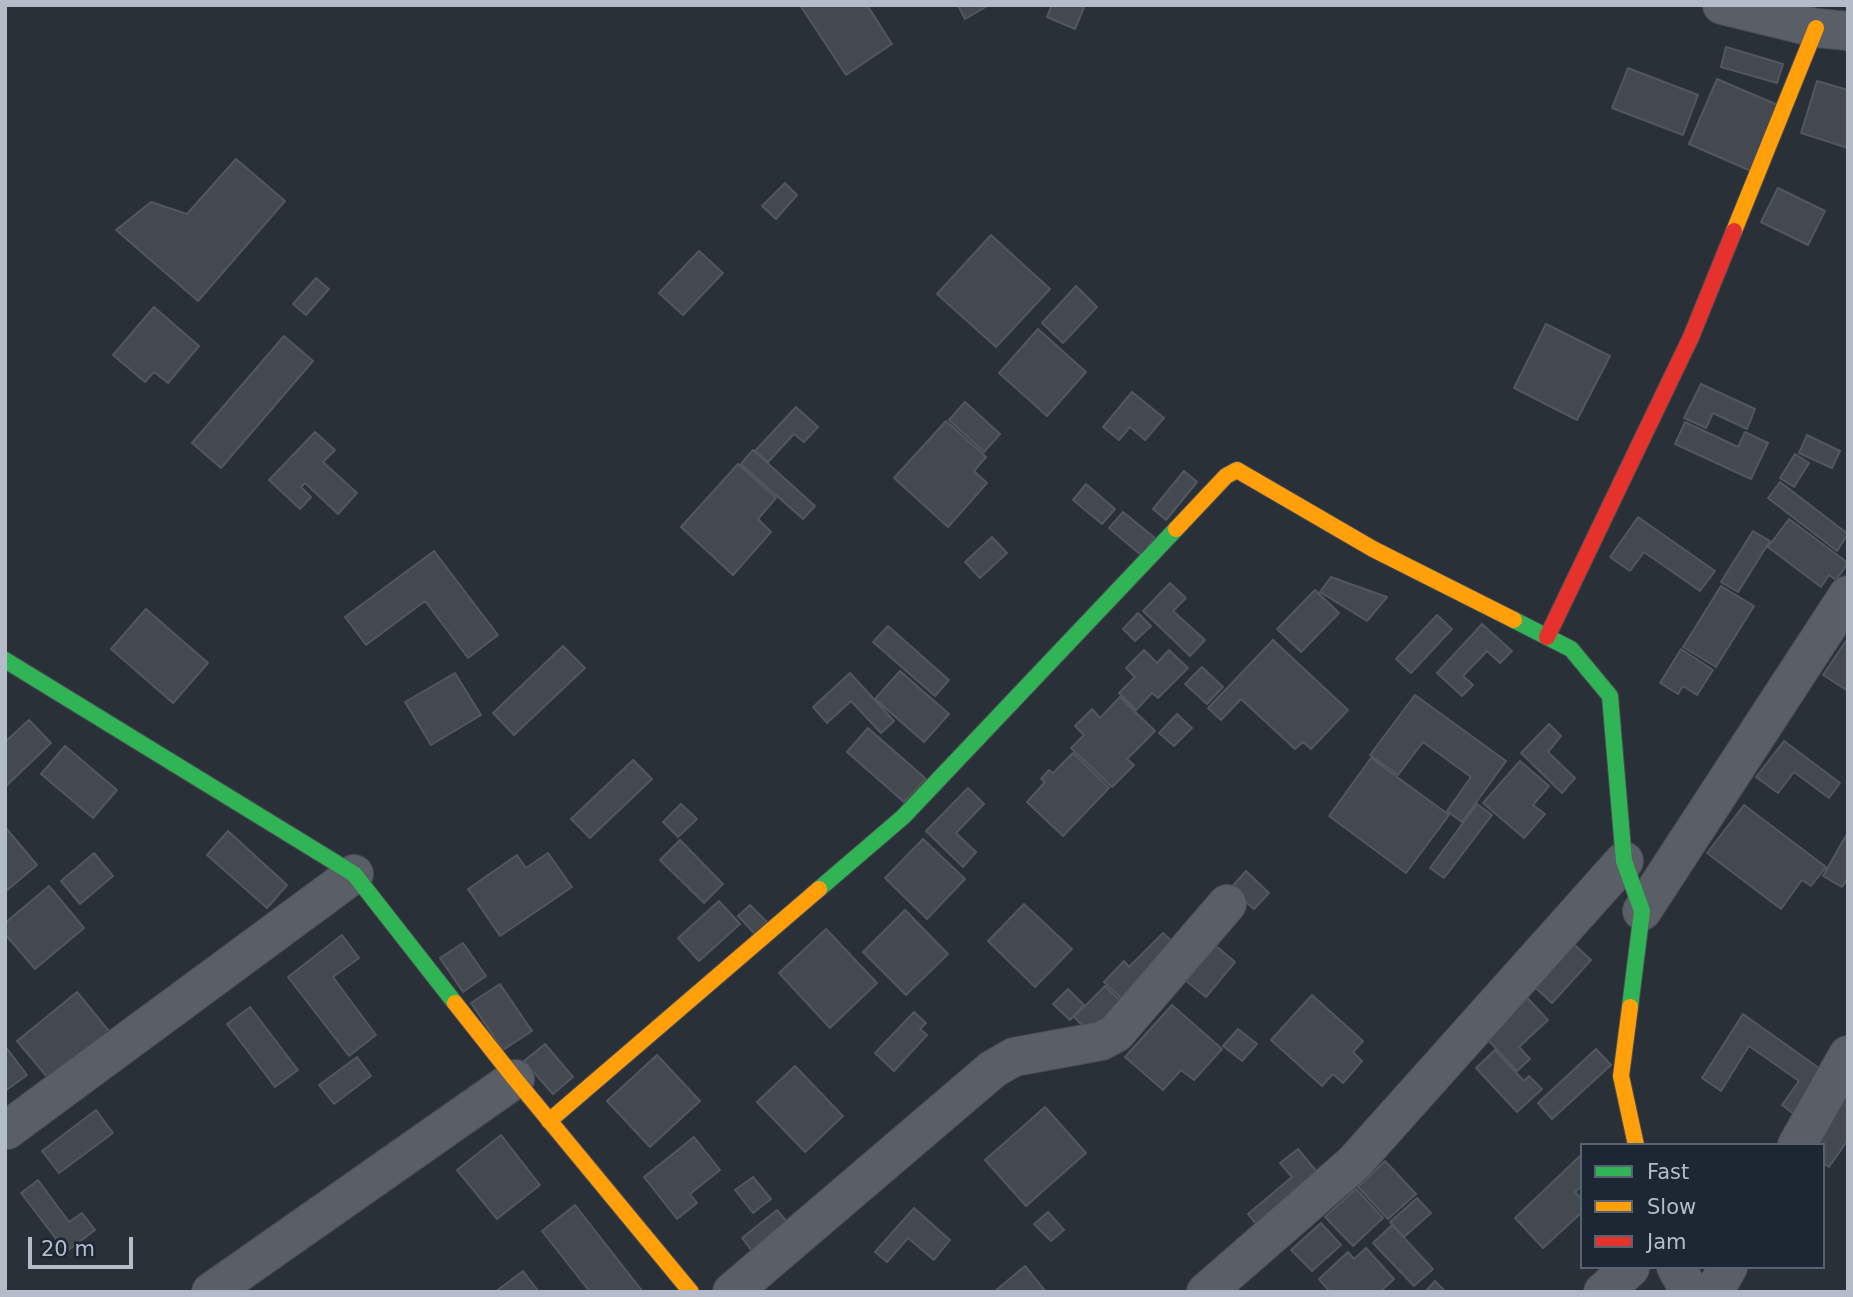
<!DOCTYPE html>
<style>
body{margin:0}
#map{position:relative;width:1853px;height:1297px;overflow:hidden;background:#2a3038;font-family:"DejaVu Sans",sans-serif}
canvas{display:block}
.frame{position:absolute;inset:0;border:7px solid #b4bcc9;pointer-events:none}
.legend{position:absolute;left:1580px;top:1143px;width:245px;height:126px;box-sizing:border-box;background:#1d2633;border:2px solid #59626f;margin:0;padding:9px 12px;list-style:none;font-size:21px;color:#b4bcc9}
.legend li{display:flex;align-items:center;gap:14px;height:35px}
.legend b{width:35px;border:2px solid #59626f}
.scale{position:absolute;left:28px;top:1237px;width:105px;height:32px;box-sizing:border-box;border:4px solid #b4bcc9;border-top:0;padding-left:9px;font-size:21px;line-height:24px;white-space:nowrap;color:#b4bcc9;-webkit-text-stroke:5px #1d2633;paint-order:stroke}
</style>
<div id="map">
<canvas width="1853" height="1297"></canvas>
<div class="frame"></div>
<ul class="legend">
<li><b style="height:9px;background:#30b455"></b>Fast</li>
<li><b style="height:9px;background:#ff9f0a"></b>Slow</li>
<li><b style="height:9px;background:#e5322d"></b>Jam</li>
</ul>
<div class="scale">20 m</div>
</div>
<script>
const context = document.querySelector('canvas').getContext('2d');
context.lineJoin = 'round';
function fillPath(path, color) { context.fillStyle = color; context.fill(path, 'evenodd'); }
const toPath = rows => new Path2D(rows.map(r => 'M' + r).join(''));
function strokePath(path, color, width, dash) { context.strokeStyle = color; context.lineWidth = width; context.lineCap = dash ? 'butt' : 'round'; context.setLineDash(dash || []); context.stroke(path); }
const building = toPath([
 [800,5,867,5,892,44,846,75,800,5],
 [958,5,989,5,965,19,958,5],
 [1052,5,1085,5,1075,29,1047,17,1052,5],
 [1726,47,1783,64,1777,83,1721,67,1726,47],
 [1628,68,1698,95,1683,135,1612,108,1628,68],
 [1717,79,1780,106,1751,171,1689,144,1717,79],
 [1817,81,1848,90,1848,148,1801,133,1817,81],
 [236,159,285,201,198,301,116,230,151,202,187,214,236,159],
 [785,183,797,195,776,219,762,206,785,183],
 [1778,188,1825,211,1808,245,1761,222,1778,188],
 [991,235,1050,289,996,347,937,294,991,235],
 [699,251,723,273,683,315,659,293,699,251],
 [316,278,329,289,306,315,293,304,316,278],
 [1076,286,1097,307,1063,343,1042,323,1076,286],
 [154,307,199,346,168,383,154,372,145,382,113,355,154,307],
 [1546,324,1610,356,1577,420,1514,388,1546,324],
 [1038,329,1086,372,1047,416,999,373,1038,329],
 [284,336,313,361,221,468,192,443,284,336],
 [1701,384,1755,409,1747,429,1713,413,1706,428,1684,418,1701,384],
 [1132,392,1164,418,1145,440,1130,427,1119,440,1103,427,1132,392],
 [965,402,1000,434,984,452,949,420,965,402],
 [796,407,818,427,804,442,794,434,768,462,755,451,796,407],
 [946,421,986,457,974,471,987,483,948,527,894,478,946,421],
 [1685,422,1738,447,1745,432,1768,443,1751,479,1675,444,1685,422],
 [315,432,335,450,323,462,357,493,338,514,305,483,301,487,311,497,300,509,269,480,315,432],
 [1807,435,1840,451,1832,468,1799,453,1807,435],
 [753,450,815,506,803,519,741,464,753,450],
 [1795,454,1809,463,1794,487,1780,478,1795,454],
 [738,464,776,498,758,519,771,532,733,575,681,527,738,464],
 [1184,471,1197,482,1166,520,1153,509,1184,471],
 [1780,482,1848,534,1837,551,1768,498,1780,482],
 [1086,484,1115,509,1102,524,1073,500,1086,484],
 [1123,512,1155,538,1141,555,1109,528,1123,512],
 [1638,517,1715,571,1700,591,1644,552,1630,571,1610,557,1638,517],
 [1789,519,1848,563,1836,580,1829,575,1821,587,1768,547,1789,519],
 [1753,531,1770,541,1738,592,1721,582,1753,531],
 [992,537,1007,553,980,578,965,562,992,537],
 [434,551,498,635,468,658,425,601,366,645,345,617,434,551],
 [1331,577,1387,597,1367,621,1320,592,1331,577],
 [1170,583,1186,598,1173,611,1205,640,1190,656,1143,611,1170,583],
 [1721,586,1754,606,1716,667,1683,647,1721,586],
 [1315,590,1339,613,1301,652,1277,629,1315,590],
 [146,609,208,663,173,703,111,649,146,609],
 [1138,613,1151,626,1135,641,1123,629,1138,613],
 [1437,615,1452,629,1411,673,1396,659,1437,615],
 [1482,624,1512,651,1500,663,1487,651,1463,676,1473,685,1462,696,1437,673,1482,624],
 [888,626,949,680,935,696,873,642,888,626],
 [1848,638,1848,691,1823,675,1848,638],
 [1273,640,1348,710,1311,749,1303,742,1295,749,1241,699,1221,720,1208,708,1273,640],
 [563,646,585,668,514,735,493,713,563,646],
 [1681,649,1713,670,1697,695,1683,686,1678,694,1660,683,1681,649],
 [1144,650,1157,663,1169,650,1188,668,1158,698,1152,693,1136,710,1119,693,1135,677,1126,668,1144,650],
 [1202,667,1223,687,1207,704,1185,684,1202,667],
 [900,671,949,714,924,742,875,699,900,671],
 [455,673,481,715,431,745,405,702,455,673],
 [850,673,894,721,881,733,851,701,827,723,813,707,850,673],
 [1415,695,1506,761,1462,822,1447,811,1471,777,1423,742,1398,775,1370,755,1415,695],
 [1120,697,1155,731,1127,759,1134,765,1112,787,1071,748,1084,735,1075,726,1092,709,1100,718,1120,697],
 [1177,714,1192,728,1174,746,1159,733,1177,714],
 [29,720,51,743,5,787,5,742,29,720],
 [1549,724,1561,736,1548,752,1575,778,1562,793,1521,753,1549,724],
 [868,728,926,779,904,802,847,752,868,728],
 [1784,741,1840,783,1829,798,1794,772,1778,793,1756,777,1784,741],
 [65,746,117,790,93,818,41,774,65,746],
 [1073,753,1109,788,1063,836,1027,802,1045,782,1041,779,1049,770,1053,773,1073,753],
 [1371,758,1449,815,1406,873,1329,816,1371,758],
 [633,760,652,779,590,838,571,819,633,760],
 [1520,761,1549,786,1533,805,1545,814,1524,838,1483,803,1520,761],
 [968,788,984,804,956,833,976,852,963,867,926,831,968,788],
 [681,804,697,819,678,837,663,822,681,804],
 [1477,804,1492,815,1444,878,1430,868,1477,804],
 [1744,805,1826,867,1811,886,1802,880,1781,909,1707,853,1744,805],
 [5,827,37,865,5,892,5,827],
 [228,831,287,885,267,908,207,855,228,831],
 [1848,832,1848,878,1842,887,1823,876,1848,832],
 [923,839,965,879,927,919,885,878,923,839],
 [680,840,723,884,704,903,660,860,680,840],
 [94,853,113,876,80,904,61,881,94,853],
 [548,853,572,887,500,936,468,889,517,855,526,868,548,853],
 [1246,871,1269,893,1254,909,1230,889,1246,871],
 [49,886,84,928,35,969,5,934,5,923,49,886],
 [719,901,740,924,699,961,678,938,719,901],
 [1024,904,1072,949,1035,987,988,941,1024,904],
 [750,905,768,923,756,935,738,916,750,905],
 [905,910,948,954,906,995,863,952,905,910],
 [826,929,877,983,830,1028,779,973,826,929],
 [1163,933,1184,952,1131,1007,1104,982,1124,961,1129,967,1163,933],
 [342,935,359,958,333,977,376,1035,349,1056,288,977,342,935],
 [1565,936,1591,960,1552,1003,1526,979,1565,936],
 [463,943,486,976,463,992,440,958,463,943],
 [1215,945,1235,962,1206,997,1186,981,1215,945],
 [500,984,532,1031,503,1050,471,1003,500,984],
 [1105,986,1126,1006,1095,1038,1074,1017,1105,986],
 [1068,989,1084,1005,1070,1020,1053,1004,1068,989],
 [1519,989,1548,1020,1519,1047,1530,1059,1517,1071,1477,1028,1519,989],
 [77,992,113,1036,54,1085,17,1041,77,992],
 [1312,995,1363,1041,1353,1052,1362,1061,1343,1083,1333,1074,1322,1086,1271,1040,1312,995],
 [1172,1005,1222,1049,1194,1080,1181,1070,1163,1090,1125,1057,1172,1005],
 [250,1007,298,1070,275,1087,227,1024,250,1007],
 [914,1012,926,1023,920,1029,927,1035,894,1071,875,1053,914,1012],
 [1743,1014,1826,1073,1799,1118,1782,1105,1799,1081,1749,1046,1721,1091,1702,1078,1743,1014],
 [1238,1029,1257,1044,1242,1061,1223,1046,1238,1029],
 [545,1044,573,1077,553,1094,524,1061,545,1044],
 [5,1046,27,1075,5,1091,5,1046],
 [1596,1049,1611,1065,1552,1119,1538,1103,1596,1049],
 [1495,1050,1524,1081,1529,1076,1542,1089,1517,1112,1476,1068,1495,1050],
 [657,1055,700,1101,650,1147,607,1101,657,1055],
 [357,1057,371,1076,334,1104,319,1085,357,1057],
 [795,1066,843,1116,805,1152,757,1102,795,1066],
 [1848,1095,1848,1140,1829,1167,1823,1163,1823,1145,1813,1145,1848,1095],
 [1045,1107,1086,1153,1026,1206,985,1160,1045,1107],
 [96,1110,113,1133,59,1173,42,1151,96,1110],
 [501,1135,540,1185,497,1219,457,1170,501,1135],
 [694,1137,720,1170,690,1194,697,1203,677,1219,644,1177,694,1137],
 [1298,1149,1326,1183,1264,1234,1248,1214,1292,1177,1280,1163,1298,1149],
 [1580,1156,1582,1159,1582,1186,1575,1192,1582,1199,1582,1212,1543,1248,1515,1218,1580,1156],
 [1385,1161,1416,1194,1388,1219,1358,1187,1385,1161],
 [753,1177,771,1199,753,1213,735,1190,753,1177],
 [38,1180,69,1222,82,1213,95,1230,66,1252,21,1193,38,1180],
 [1356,1189,1383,1218,1353,1246,1325,1217,1356,1189],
 [1417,1198,1431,1213,1404,1237,1390,1222,1417,1198],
 [575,1205,643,1292,590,1292,542,1231,575,1205],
 [914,1208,950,1240,934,1260,908,1238,887,1262,875,1252,914,1208],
 [777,1210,792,1228,756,1256,742,1238,777,1210],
 [1048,1212,1064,1230,1051,1241,1034,1224,1048,1212],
 [1321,1223,1341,1245,1312,1271,1291,1250,1321,1223],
 [1392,1225,1433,1269,1414,1286,1373,1243,1392,1225],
 [1366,1248,1394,1279,1380,1292,1330,1292,1319,1279,1348,1252,1354,1259,1366,1248],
 [1025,1266,1046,1292,994,1292,1025,1266],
 [523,1271,539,1292,495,1292,523,1271],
 [1435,1281,1446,1292,1425,1292,1435,1281]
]);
fillPath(building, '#444950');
strokePath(building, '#52575f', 2);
const street = toPath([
 [1722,5,1816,28,1848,31],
 [1642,911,1848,595],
 [7,1130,354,874],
 [1797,1145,1848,1055],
 [1676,1267,1690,1292],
 [211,1292,515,1079],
 [732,1292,993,1069,1014,1057,1101,1041,1116,1033,1227,904],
 [1206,1292,1354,1163,1624,861],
 [1603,1292,1630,1268],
 [1714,1292,1728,1267]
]);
const fast = toPath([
 [1514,620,1571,649,1610,696,1624,861,1642,911,1630,1007],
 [5,660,354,874,455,1003],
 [819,889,903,817,1176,529]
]);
const slow = toPath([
 [1734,231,1816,28],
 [1176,529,1226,476,1237,470,1373,549,1514,620],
 [455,1003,515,1079,691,1292],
 [1630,1007,1621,1076,1636,1145],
 [549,1121,819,889]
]);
const jam = toPath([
 [1547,637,1691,337,1734,231]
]);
strokePath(street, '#484c53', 40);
strokePath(fast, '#484c53', 18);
strokePath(slow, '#484c53', 18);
strokePath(jam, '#484c53', 18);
strokePath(street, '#5a5e66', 38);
strokePath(fast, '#30b455', 16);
strokePath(slow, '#ff9f0a', 16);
strokePath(jam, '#e5322d', 16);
</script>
